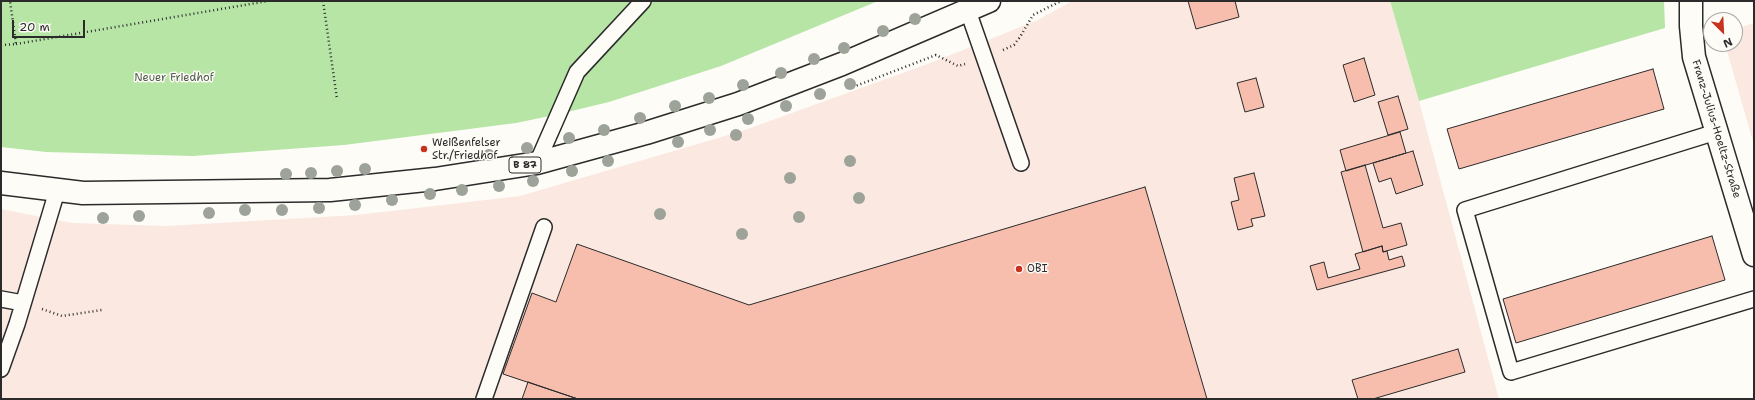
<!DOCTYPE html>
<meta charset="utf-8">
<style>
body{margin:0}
#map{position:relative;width:1755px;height:400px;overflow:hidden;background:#fdfcf7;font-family:"Shantell Sans",sans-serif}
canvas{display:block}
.frame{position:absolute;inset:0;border:2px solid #2b2b2b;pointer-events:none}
.north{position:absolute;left:1703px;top:12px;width:40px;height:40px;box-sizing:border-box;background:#fdfcf7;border:1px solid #a9a8a5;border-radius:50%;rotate:156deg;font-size:11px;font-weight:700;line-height:16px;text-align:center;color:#2b2b2b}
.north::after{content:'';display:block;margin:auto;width:14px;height:18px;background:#c8321e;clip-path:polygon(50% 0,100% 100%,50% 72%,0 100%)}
.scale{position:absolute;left:12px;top:20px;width:73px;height:18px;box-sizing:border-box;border:2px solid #2b2b2b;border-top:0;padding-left:5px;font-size:12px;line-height:14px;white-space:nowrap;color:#2b2b2b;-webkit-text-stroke:3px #fdfcf7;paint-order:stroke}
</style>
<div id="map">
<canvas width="1755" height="400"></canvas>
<div class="frame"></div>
<div class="north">N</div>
<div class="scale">20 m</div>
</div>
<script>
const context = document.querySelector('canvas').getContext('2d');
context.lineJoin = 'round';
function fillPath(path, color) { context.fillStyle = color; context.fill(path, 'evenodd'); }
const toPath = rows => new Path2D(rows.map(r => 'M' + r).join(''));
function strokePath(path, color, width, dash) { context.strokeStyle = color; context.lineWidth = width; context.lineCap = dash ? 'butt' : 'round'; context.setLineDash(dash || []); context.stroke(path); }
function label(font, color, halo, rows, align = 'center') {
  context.font = font + ' "Shantell Sans",sans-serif'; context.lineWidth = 3; context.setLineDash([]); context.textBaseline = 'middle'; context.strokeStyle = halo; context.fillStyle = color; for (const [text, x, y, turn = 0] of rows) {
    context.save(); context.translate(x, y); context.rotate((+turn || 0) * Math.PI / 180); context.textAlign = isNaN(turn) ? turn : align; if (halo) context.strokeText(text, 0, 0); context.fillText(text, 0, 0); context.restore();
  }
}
fillPath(toPath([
 [1072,1,1390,1,1419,101,1499,399,1,399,1,209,72,223,167,226,356,215,520,196,742,131,933,62,1038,20],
 [1754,23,1754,145,1725,44,1735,44,1735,29]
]), '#fbe9e1');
fillPath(toPath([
 [1,1,878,1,721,66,609,102,559,114,516,123,344,145,193,156,46,152,1,147],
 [1390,1,1664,1,1665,28,1419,101]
]), '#b6e5a5');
const building = toPath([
 [1188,1,1235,1,1239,17,1196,29,1188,1],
 [1364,58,1375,95,1354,102,1343,65,1364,58],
 [1653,69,1664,109,1459,169,1447,129,1653,69],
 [1256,78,1264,107,1245,112,1237,83,1256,78],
 [1398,96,1408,129,1388,135,1378,102,1398,96],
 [1400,132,1406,153,1346,171,1340,150,1400,132],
 [1413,151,1423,185,1396,194,1391,178,1379,182,1373,163,1413,151],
 [1365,165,1383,228,1401,223,1407,245,1383,252,1382,246,1363,252,1341,172,1365,165],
 [1254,173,1265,216,1251,219,1253,226,1238,230,1231,202,1239,200,1234,178,1254,173],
 [1145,187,1207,399,578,399,503,374,532,293,556,302,577,244,749,305,1145,187],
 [1712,236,1725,280,1516,343,1503,299,1712,236],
 [1382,246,1383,252,1387,251,1389,260,1402,256,1405,266,1317,290,1310,266,1324,262,1328,278,1360,269,1355,254,1382,246],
 [1458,349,1465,372,1373,399,1358,399,1352,380,1458,349],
 [528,382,578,399,522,399,528,382]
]);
fillPath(building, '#f7bead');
strokePath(building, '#2b2b2b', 1);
const service = toPath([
 [968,11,1021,163],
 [1716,132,1465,210,1511,372,1754,299],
 [537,163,577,72,643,1],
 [1,299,23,303],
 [1,369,17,324,57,191],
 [484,399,544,227]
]);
const minor = toPath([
 [1691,1,1691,26,1694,57,1754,255]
]);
const primary = toPath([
 [1,183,83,193,330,190,435,179,537,163,646,133,738,104,842,64,989,1]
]);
strokePath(service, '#2b2b2b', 18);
strokePath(minor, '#2b2b2b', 25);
strokePath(primary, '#2b2b2b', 25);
strokePath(toPath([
 [323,1,337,99],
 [16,44,268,1],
 [1,45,16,44,10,1],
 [1003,50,1014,45,1020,37,1033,15,1061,1],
 [853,87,936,55,958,66,965,64],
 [42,309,62,316,102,310]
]), '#2b2b2b', 2.5, [1, 3]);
strokePath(service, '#fdfcf7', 15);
strokePath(minor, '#fdfcf7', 22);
strokePath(primary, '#fdfcf7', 22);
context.fillStyle = '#9da398';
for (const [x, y] of [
 [915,19],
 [883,31],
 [844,48],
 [814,59],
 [781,73],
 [850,84],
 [743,85],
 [820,94],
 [709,98],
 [675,106],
 [786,106],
 [640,118],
 [748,119],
 [604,130],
 [710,130],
 [736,135],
 [569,138],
 [678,142],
 [527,148],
 [489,155],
 [608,161],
 [850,161],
 [365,169],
 [337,171],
 [572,171],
 [311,173],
 [286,174],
 [790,178],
 [533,181],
 [499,186],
 [462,190],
 [430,194],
 [859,198],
 [392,200],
 [355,205],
 [319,208],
 [245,210],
 [282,210],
 [209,213],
 [660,214],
 [139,216],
 [799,217],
 [103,218],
 [742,234]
]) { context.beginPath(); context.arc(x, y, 6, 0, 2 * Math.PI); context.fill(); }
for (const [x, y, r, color] of [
 [424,149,4,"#c8321e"],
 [1019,269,4,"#c8321e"]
]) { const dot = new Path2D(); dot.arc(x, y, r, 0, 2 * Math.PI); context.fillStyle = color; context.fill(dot); strokePath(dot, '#fdfcf7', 1.5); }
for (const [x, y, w] of [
 [525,165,32]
]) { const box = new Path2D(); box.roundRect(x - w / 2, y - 8, w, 16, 3); context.fillStyle = '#fdfcf7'; context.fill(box); strokePath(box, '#2b2b2b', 1); }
label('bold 10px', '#2b2b2b', null, [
 ["B 87",525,165]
]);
label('11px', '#4e5a4a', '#fdfcf7', [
 ["Neuer Friedhof",174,78]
]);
label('11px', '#2b2b2b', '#fdfcf7', [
 ["Franz-Julius-Hoeltz-Straße",1716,129,73]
]);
label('11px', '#2b2b2b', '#fdfcf7', [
 ["Weißenfelser",432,143],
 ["Str./Friedhof",432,156],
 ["OBI",1027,269]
], 'left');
</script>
